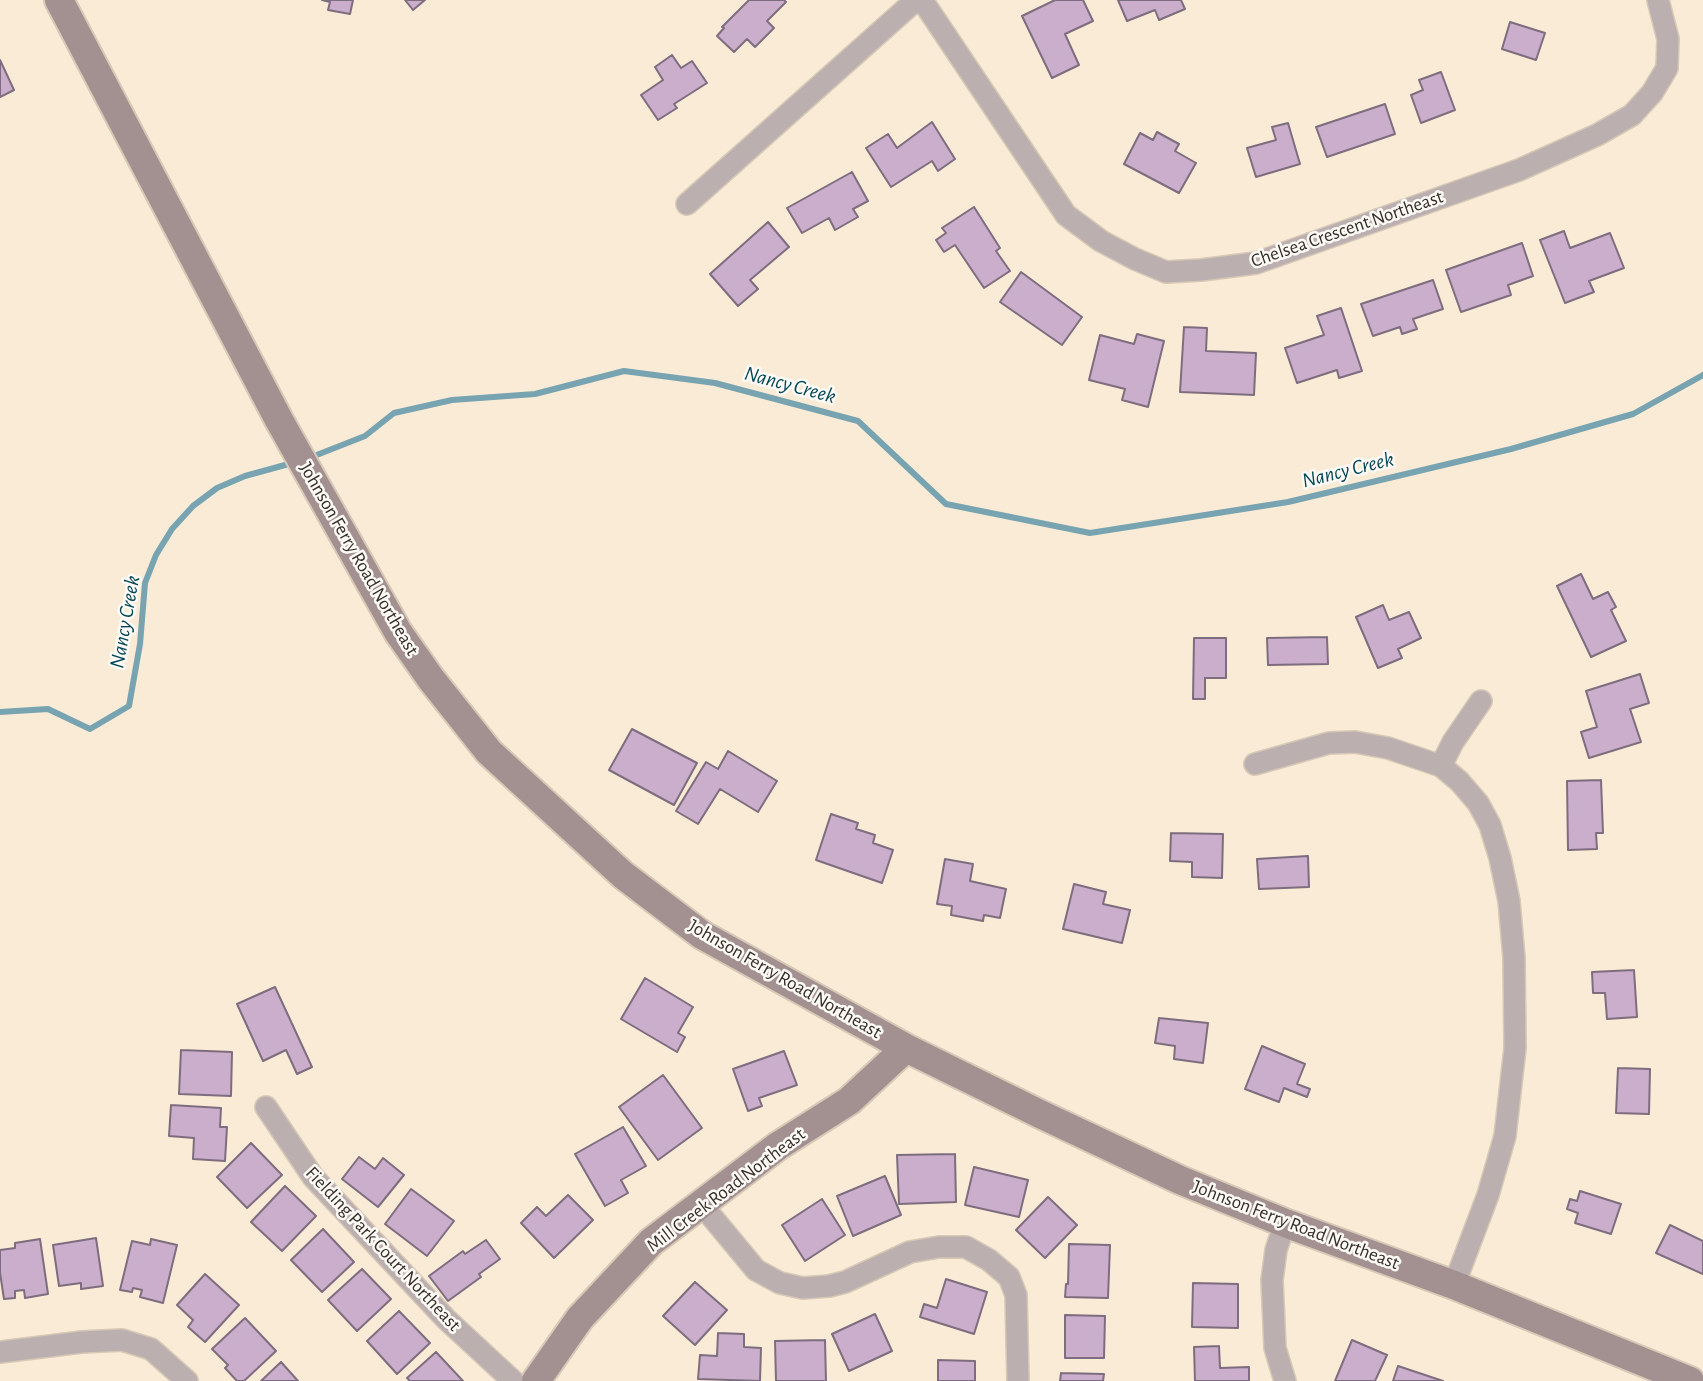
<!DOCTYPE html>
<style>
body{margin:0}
canvas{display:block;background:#faebd6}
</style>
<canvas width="1703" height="1381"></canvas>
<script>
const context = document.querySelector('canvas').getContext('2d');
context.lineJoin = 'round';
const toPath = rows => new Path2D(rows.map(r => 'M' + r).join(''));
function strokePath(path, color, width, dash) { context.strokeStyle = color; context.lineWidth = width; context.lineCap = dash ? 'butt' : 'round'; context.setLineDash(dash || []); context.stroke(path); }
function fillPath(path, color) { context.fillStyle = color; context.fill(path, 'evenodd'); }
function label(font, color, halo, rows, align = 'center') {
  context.font = font + ' "Alegreya Sans",sans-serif'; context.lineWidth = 5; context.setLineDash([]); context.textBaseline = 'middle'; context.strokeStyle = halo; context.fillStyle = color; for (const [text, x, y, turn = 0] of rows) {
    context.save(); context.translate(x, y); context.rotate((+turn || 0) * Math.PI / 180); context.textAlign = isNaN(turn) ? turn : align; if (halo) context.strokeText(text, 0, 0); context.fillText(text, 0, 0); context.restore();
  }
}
strokePath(toPath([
 [309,458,365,436,394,413,452,400,535,394,624,371,715,383,858,421,946,504,1090,533,1288,502,1511,449,1633,414,1703,375],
 [0,712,48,709,90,729,129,706,140,644,145,583,156,555,172,529,193,506,217,488,245,476,296,462]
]), '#78a4b1', 6);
const building = toPath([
 [322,0,353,0,350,14,328,10,330,2,322,0],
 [405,0,425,0,413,10,405,0],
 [749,0,784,0,786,2,767,21,774,28,755,47,747,39,734,52,717,36,724,28,722,27,749,0],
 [1055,0,1083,0,1093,21,1065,34,1079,65,1052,78,1022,16,1055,0],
 [1118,0,1181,0,1185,9,1159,20,1155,10,1127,21,1118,0],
 [1510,22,1545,33,1536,60,1502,49,1510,22],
 [672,55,681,68,692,61,707,83,674,104,677,108,658,120,641,95,663,80,655,67,672,55],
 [0,60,14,90,0,97,0,60],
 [1441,72,1455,110,1421,123,1411,95,1423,90,1419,80,1441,72],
 [1385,104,1395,134,1327,157,1316,127,1385,104],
 [932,122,955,159,938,171,932,161,891,187,866,148,888,134,897,148,932,122],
 [1288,123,1300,164,1256,177,1247,148,1276,140,1272,127,1288,123],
 [1157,132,1179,144,1175,151,1196,163,1179,193,1124,164,1140,133,1153,140,1157,132],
 [852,172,868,201,853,209,858,217,835,230,829,218,802,233,787,208,852,172],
 [974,207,1000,248,996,251,1010,271,984,288,955,245,944,252,936,240,946,233,942,228,974,207],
 [768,222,789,247,750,280,758,289,738,306,710,274,768,222],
 [1564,231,1570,248,1610,233,1624,268,1589,281,1594,292,1565,303,1540,240,1564,231],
 [1522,243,1533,276,1508,285,1511,295,1461,312,1446,270,1522,243],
 [1021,272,1082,317,1062,345,1000,302,1021,272],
 [1433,280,1443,309,1413,319,1417,329,1402,334,1400,327,1373,336,1361,304,1433,280],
 [1341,308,1362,371,1339,378,1337,370,1297,383,1285,348,1324,335,1317,316,1341,308],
 [1184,327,1207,328,1206,351,1256,353,1254,395,1180,392,1184,327],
 [1137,334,1164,341,1148,407,1122,400,1125,389,1089,380,1100,335,1134,344,1137,334],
 [1581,574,1593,599,1608,592,1616,607,1611,610,1626,641,1591,657,1557,586,1581,574],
 [1383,605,1389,620,1409,612,1421,638,1398,649,1402,658,1378,668,1356,617,1383,605],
 [1327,637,1328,664,1268,665,1267,638,1327,637],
 [1194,638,1226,638,1226,678,1205,678,1205,699,1193,699,1194,638],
 [1640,674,1649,703,1630,709,1641,742,1589,758,1581,732,1597,727,1586,691,1640,674],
 [632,729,697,763,674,805,609,770,632,729],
 [728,751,777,781,758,812,720,789,698,824,676,811,706,762,718,769,728,751],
 [1601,780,1603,833,1596,833,1597,849,1568,850,1567,781,1601,780],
 [831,814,858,823,856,829,875,835,873,843,893,850,882,883,816,860,831,814],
 [1171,833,1223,834,1222,878,1192,877,1192,862,1170,861,1171,833],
 [1308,856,1309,887,1259,889,1257,859,1308,856],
 [945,859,973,864,970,881,1006,889,1000,918,984,915,983,921,951,915,952,906,937,904,945,859],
 [1074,884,1106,892,1103,904,1130,910,1122,943,1063,929,1074,884],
 [1634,970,1637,1017,1607,1019,1605,993,1593,993,1592,972,1634,970],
 [645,978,693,1007,678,1033,685,1037,677,1052,621,1019,645,978],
 [275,987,312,1067,297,1074,286,1050,263,1061,237,1004,275,987],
 [1159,1018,1208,1023,1203,1063,1174,1059,1175,1046,1155,1043,1159,1018],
 [1262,1046,1305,1064,1297,1084,1310,1089,1307,1097,1284,1088,1279,1102,1245,1089,1262,1046],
 [181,1050,232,1052,231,1096,179,1094,181,1050],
 [784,1051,797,1085,759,1098,762,1106,748,1111,733,1069,784,1051],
 [1618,1068,1650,1069,1649,1114,1616,1113,1618,1068],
 [663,1075,702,1128,658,1160,619,1107,663,1075],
 [171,1105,221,1108,220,1127,227,1127,225,1161,193,1159,194,1138,169,1136,171,1105],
 [623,1127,646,1166,621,1180,628,1193,605,1206,575,1154,623,1127],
 [251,1143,282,1175,247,1208,217,1177,251,1143],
 [955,1154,956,1202,899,1204,897,1155,955,1154],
 [359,1157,375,1169,383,1158,404,1175,378,1207,342,1179,359,1157],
 [974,1167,1028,1180,1019,1217,965,1205,974,1167],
 [885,1176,901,1215,853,1236,837,1196,885,1176],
 [285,1186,316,1216,282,1251,251,1222,285,1186],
 [411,1189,454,1221,427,1256,385,1224,411,1189],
 [1580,1191,1621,1204,1611,1234,1575,1223,1578,1213,1567,1209,1570,1199,1577,1201,1580,1191],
 [568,1195,593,1220,554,1258,521,1223,537,1207,546,1216,568,1195],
 [1048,1197,1077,1225,1045,1258,1016,1230,1048,1197],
 [822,1199,845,1235,805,1261,782,1225,822,1199],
 [1670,1225,1703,1241,1703,1274,1656,1253,1670,1225],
 [323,1229,354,1262,322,1292,291,1260,323,1229],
 [96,1238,103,1286,81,1289,81,1283,59,1286,53,1245,96,1238],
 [40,1239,48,1294,25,1298,24,1290,15,1291,15,1298,4,1299,0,1273,0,1250,15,1248,15,1243,40,1239],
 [151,1239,177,1245,163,1303,140,1297,142,1290,133,1288,132,1292,120,1290,132,1241,150,1245,151,1239],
 [486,1240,500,1259,479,1274,481,1277,448,1301,429,1276,463,1251,465,1254,486,1240],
 [1069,1244,1110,1245,1108,1298,1065,1297,1066,1284,1068,1284,1069,1244],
 [362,1269,391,1299,357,1331,328,1300,362,1269],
 [205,1274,239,1305,205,1342,188,1327,193,1320,177,1305,205,1274],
 [946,1279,987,1292,974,1334,920,1317,924,1304,937,1308,946,1279],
 [695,1282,727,1310,695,1345,663,1316,695,1282],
 [1193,1283,1238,1284,1238,1328,1192,1327,1193,1283],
 [399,1311,430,1343,397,1374,367,1341,399,1311],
 [875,1314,892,1351,849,1371,832,1334,875,1314],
 [1065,1315,1105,1316,1104,1358,1065,1358,1065,1315],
 [245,1318,276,1351,244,1381,237,1381,225,1368,228,1365,212,1349,245,1318],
 [718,1333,744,1334,744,1347,761,1348,760,1381,698,1379,700,1355,717,1356,718,1333],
 [825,1340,826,1381,776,1381,775,1341,825,1340],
 [1352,1340,1387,1355,1375,1381,1335,1381,1352,1340],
 [1219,1346,1220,1368,1249,1367,1249,1381,1195,1381,1194,1347,1219,1346],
 [436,1352,463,1381,410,1381,407,1378,436,1352],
 [938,1360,975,1361,975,1381,938,1381,938,1360],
 [281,1362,298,1381,261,1381,281,1362],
 [1398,1366,1443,1381,1393,1381,1398,1366],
 [1061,1373,1104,1374,1103,1381,1060,1381,1061,1373]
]);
fillPath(building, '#caaecb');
strokePath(building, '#7d6d7e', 2);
const street = toPath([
 [922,0,1066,215,1101,241,1135,259,1166,272,1201,270,1256,263,1519,170,1597,135,1632,115,1652,93,1667,68,1668,39,1658,0],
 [687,204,916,0],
 [1255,764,1329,743,1355,742,1388,748,1441,766,1459,781,1478,803,1490,825,1500,858,1509,901,1514,958,1515,1048,1505,1136,1488,1195,1454,1285],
 [1441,766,1453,742,1481,701],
 [266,1107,313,1177,446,1319,513,1381],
 [702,1205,756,1270,780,1283,803,1288,829,1286,845,1282,910,1252,939,1247,966,1247,989,1260,1009,1277,1016,1295,1018,1381],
 [1285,1223,1276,1250,1272,1280,1275,1348,1285,1381],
 [0,1352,82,1342,122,1340,151,1349,187,1381]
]);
const secondary = toPath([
 [59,0,279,420,398,632,431,679,489,752,623,875,702,935,906,1048,1040,1114,1180,1180,1285,1223,1454,1285,1690,1381],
 [536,1381,580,1318,651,1242,778,1146,849,1101,906,1048]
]);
strokePath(street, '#d6c9b6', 24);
strokePath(secondary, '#d6c9b6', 32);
strokePath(street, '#bcafb0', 21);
strokePath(secondary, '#a39192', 28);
label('19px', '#342f27', '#fdfaf6', [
 ["Chelsea Crescent Northeast",1347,229,-19],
 ["Johnson Ferry Road Northeast",359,559,60],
 ["Johnson Ferry Road Northeast",785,979,30],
 ["Mill Creek Road Northeast",726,1190,-37],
 ["Johnson Ferry Road Northeast",1296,1225,21],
 ["Fielding Park Court Northeast",383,1249,47]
]);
label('italic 21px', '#034756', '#fdfaf6', [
 ["Nancy Creek",790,385,15],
 ["Nancy Creek",1348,470,-14],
 ["Nancy Creek",125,622,-80]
]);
</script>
